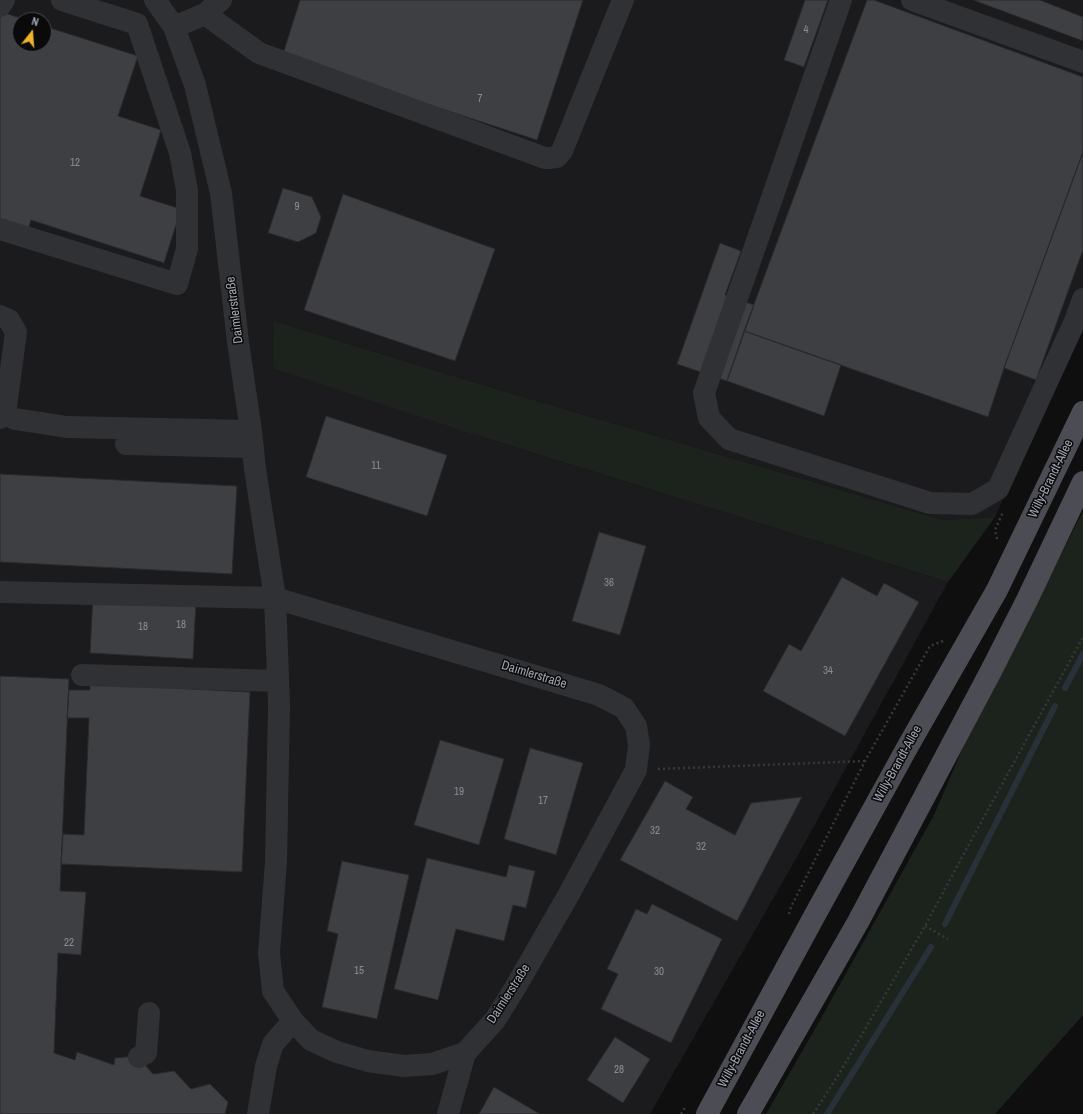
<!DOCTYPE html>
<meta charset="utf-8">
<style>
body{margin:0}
#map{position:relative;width:1083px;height:1114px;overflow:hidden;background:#0f0f10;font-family:"Archivo Narrow",sans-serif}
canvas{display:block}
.north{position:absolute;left:12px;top:12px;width:40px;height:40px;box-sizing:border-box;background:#0a0a0b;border:1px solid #46484d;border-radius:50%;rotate:17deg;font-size:11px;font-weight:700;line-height:16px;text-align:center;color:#a0a5b1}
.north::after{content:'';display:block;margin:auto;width:14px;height:18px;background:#eeb429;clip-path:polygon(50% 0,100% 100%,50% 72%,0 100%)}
</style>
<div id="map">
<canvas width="1083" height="1114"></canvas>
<div class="north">N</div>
</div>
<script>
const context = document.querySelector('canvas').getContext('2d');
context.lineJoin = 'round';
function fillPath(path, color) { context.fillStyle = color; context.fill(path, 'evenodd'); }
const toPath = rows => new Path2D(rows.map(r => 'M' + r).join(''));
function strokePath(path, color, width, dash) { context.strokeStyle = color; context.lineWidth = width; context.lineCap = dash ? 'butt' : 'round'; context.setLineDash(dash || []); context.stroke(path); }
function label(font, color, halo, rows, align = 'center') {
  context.font = font + ' "Archivo Narrow",sans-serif'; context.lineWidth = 3; context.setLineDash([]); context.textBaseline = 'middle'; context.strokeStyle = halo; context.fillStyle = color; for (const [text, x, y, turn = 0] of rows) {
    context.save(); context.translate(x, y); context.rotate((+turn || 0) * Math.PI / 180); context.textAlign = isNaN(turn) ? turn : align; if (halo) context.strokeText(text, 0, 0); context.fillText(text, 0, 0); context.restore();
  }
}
fillPath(toPath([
 [0,0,1083,0,1083,317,995,517,943,520,493,388,274,321,476,435,948,582,797,857,650,1114,0,1114],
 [20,20,44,20,44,44,20,44]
]), '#1b1b1d');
fillPath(toPath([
 [274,321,493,388,943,520,995,517,948,582,476,435,273,368],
 [1083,511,1083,1015,995,1114,766,1114,819,1022,934,815,968,736,1032,612]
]), '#1c231d');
strokePath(toPath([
 [1065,688,1083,654],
 [945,924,1055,706],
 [827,1114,931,947]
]), '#293138', 6);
const building = toPath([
 [300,0,583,0,537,140,282,57,300,0],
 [805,0,828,0,804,67,784,60,805,0],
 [867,0,874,0,1083,77,1083,152,1004,368,988,417,744,331,867,0],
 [973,0,1040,0,1083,17,1083,41,973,0],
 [2,12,26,20,20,20,20,44,44,44,44,26,138,56,118,116,161,130,140,196,181,209,164,263,31,220,27,233,0,225,0,18,2,12],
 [1083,152,1083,250,1036,380,1004,368,1083,152],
 [283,188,312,197,321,217,316,233,298,242,268,233,283,188],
 [343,194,495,249,455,361,304,310,343,194],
 [720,243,741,251,725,295,754,305,727,381,677,364,720,243],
 [744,331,841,365,824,416,727,381,744,331],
 [326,416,447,455,427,516,306,477,326,416],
 [0,474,237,486,232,574,0,562,0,474],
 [599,532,646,546,620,635,572,621,599,532],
 [842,577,877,596,884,583,919,602,845,736,763,691,789,644,801,651,842,577],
 [93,595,196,601,193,659,90,653,93,595],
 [0,676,69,679,60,891,86,892,81,955,58,953,54,1053,75,1060,77,1052,114,1065,115,1058,137,1056,153,1074,174,1071,191,1089,210,1084,228,1102,225,1114,0,1114,0,676],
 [90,684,250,692,242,872,61,864,63,834,84,835,89,718,67,718,69,690,90,690,90,684],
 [440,740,504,759,479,845,414,825,440,740],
 [530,748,583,763,556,855,504,839,530,748],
 [665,781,693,797,686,809,735,835,751,803,802,797,737,921,620,860,665,781],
 [427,858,506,877,509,865,535,871,526,908,513,905,504,941,456,929,438,1000,394,989,427,858],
 [342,861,409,875,377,1019,322,1007,338,934,327,931,342,861],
 [652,904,722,939,671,1043,601,1009,618,974,607,969,636,909,647,914,652,904],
 [615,1037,650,1059,623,1103,587,1080,615,1037],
 [494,1087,540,1114,479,1114,494,1087]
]);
fillPath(building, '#3e3f43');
strokePath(building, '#29292c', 1);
strokePath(toPath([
 [997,539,995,530,1003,512],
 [658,769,865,761],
 [789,914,791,907,865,761,930,646,943,641],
 [925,926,948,939],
 [681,1114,686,1106],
 [813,1114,839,1074,925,926,968,846,1083,637]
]), '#36383c', 2.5, [2, 3]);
strokePath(toPath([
 [62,0,137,24],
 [841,0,704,393,709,418,729,439,930,503,972,504,998,489,1075,321,1083,299],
 [912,0,1083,62],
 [0,6,4,0],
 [205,14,259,53,545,158,551,158,557,157,562,151,623,0],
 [174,27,205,14,221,0],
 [0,229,177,284,187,249,187,190,180,153,137,24],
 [0,316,9,320,16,332,5,414,0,418],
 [5,414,15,419,67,427,251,431],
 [126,444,253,447],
 [0,592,275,598,599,695,624,708,636,726,639,745,636,770,569,894,515,988,495,1020,465,1053,432,1064,404,1066,368,1061,337,1052,311,1040,293,1021,273,991,269,953,276,862,279,704,275,598,255,469,251,431,238,342,221,193,195,85,174,27,155,0],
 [82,675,278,681],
 [139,1057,146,1053,149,1013],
 [258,1114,266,1066,273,1044,293,1021],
 [448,1114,465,1053]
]), '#303135', 22);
strokePath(toPath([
 [707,1114,816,913,908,746,997,590,1083,412],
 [748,1114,858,922,991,671,1027,600,1083,482]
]), '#4c4d54', 22);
label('11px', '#888c96', null, [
 ["4",806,30],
 ["7",480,99],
 ["12",75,163],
 ["9",297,207],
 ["11",376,466],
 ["36",609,583],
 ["18",181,625],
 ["18",143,627],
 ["34",828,671],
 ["19",459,792],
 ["17",543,801],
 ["32",655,831],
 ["32",701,847],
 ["22",69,943],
 ["15",359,971],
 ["30",659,972],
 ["28",619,1070]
]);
label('13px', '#a0a5b1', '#0a0a0b', [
 ["Daimlerstraße",235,310,-97],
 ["Willy-Brandt-Allee",1051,479,-64],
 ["Daimlerstraße",534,675,17],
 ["Willy-Brandt-Allee",898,764,-61],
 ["Daimlerstraße",509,994,-57],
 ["Willy-Brandt-Allee",742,1049,-62]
]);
</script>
